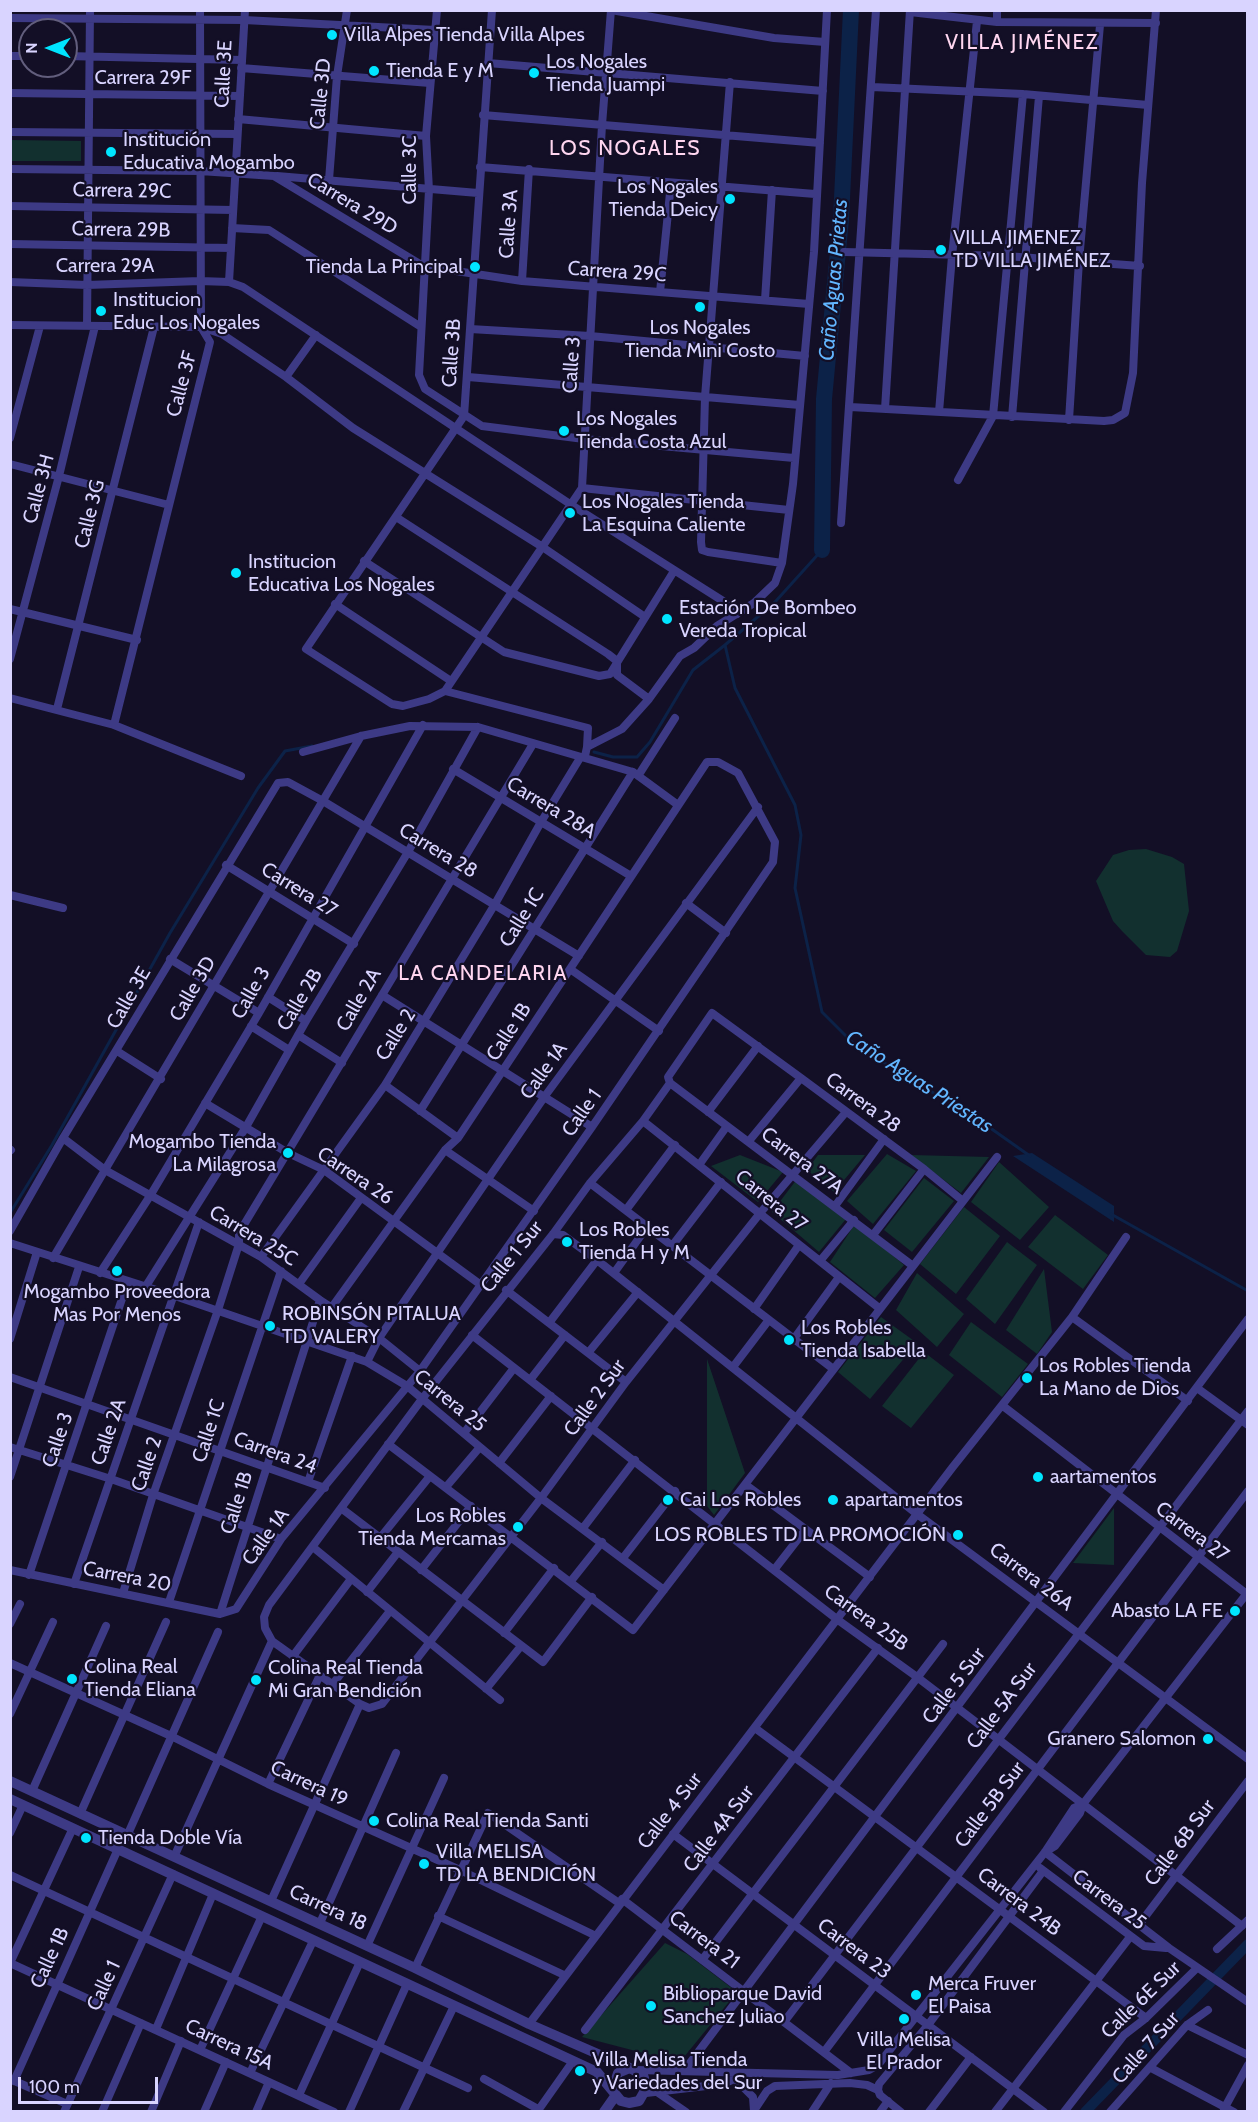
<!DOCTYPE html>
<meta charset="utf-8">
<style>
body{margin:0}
#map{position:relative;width:1258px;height:2122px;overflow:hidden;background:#130f26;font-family:Cabin,sans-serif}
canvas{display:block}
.frame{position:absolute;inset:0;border:12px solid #d9d4ff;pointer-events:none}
.north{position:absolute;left:18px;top:18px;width:60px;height:60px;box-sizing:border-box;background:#130f26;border:2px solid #625e7d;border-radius:50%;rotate:270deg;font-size:16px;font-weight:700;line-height:24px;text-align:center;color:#d9d4ff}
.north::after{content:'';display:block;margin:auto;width:21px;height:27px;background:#00e5ff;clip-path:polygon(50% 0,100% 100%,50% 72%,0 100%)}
.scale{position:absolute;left:18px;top:2077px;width:140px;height:27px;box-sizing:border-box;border:3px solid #d9d4ff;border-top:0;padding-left:8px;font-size:18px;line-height:21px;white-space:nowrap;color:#d9d4ff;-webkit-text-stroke:4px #130f26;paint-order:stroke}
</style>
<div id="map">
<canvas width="1258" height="2122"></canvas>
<div class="frame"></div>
<div class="north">N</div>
<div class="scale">100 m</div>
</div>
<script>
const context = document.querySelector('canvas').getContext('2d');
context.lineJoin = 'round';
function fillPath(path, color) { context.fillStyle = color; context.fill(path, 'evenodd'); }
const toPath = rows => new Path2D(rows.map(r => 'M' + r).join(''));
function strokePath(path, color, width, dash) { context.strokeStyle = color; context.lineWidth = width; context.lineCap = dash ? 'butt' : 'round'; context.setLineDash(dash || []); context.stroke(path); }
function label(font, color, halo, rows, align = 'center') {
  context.font = font + ' Cabin,sans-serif'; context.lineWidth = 4.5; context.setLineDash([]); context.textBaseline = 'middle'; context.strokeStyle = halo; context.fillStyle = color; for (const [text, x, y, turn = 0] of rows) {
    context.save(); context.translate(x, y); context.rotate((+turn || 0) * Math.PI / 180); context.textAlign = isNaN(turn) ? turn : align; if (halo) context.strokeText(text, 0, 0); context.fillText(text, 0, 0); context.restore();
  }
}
fillPath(toPath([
 [11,140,81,141,81,161,11,161],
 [1146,849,1172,857,1184,864,1189,911,1177,951,1170,957,1146,955,1122,931,1113,921,1096,881,1113,855,1129,850],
 [887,1154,916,1171,873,1224,847,1201],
 [740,1155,783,1172,758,1202,711,1166],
 [818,1155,865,1155,834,1192,807,1170],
 [911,1155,989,1157,961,1193],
 [999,1162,1049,1207,1020,1240,971,1202],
 [924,1178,954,1201,912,1252,884,1230],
 [797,1179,846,1219,819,1252,772,1212],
 [964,1207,1000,1236,956,1294,920,1264],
 [1055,1215,1108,1255,1083,1289,1028,1247],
 [855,1224,904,1265,875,1298,830,1262],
 [1007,1242,1037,1265,995,1324,966,1299],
 [1044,1269,1052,1332,1037,1354,1006,1330],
 [917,1273,964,1314,937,1347,896,1310],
 [881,1317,917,1343,870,1399,838,1372],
 [971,1322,1028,1364,1002,1397,949,1355],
 [924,1352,954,1375,911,1428,882,1406],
 [707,1359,745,1473,714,1515,707,1506],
 [1114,1508,1114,1565,1073,1563],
 [665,1943,687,1954,737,1992,684,2057,674,2061,582,2037]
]), '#12302f');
fillPath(toPath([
 [1032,1153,1114,1206,1114,1222,1013,1156]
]), '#0c2248');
strokePath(toPath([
 [822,550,775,602,725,645,735,688,795,805,801,835,795,888,822,1012,855,1045,986,1125,1030,1156],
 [594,752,613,757,637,757,650,742,693,670,725,645],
 [10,1213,52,1145,170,933,258,788,285,751,312,746],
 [1111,1214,1248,1291]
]), '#0c2248', 3);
strokePath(toPath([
 [1085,2112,1248,1944]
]), '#0c2248', 10);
strokePath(toPath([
 [822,550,824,399,841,219,851,10]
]), '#0c2248', 16);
strokePath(toPath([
 [437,10,426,136,429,190,419,375,425,389,482,426,584,439,794,458],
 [492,10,464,416,306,649,392,704,403,706,429,699,445,691,582,488,602,125,611,10,774,38,825,42],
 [910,12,997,22,1156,23],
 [10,18,244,20,435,30],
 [997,22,997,10],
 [10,56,30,56],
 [66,56,242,60],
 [488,63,823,91],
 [241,68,430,83],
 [730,82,705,397,701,542,702,550,708,552,782,563],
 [872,87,1023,94,1148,105],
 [10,93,239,96],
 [483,115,820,143],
 [238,119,426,136],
 [10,132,237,134],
 [480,167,815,194],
 [10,169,200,171,274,176,423,266,522,281,809,304],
 [277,176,478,193],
 [329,180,337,76,347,10],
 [10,206,233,210],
 [232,228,269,230,421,327],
 [10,244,231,248],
 [844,252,1006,256,1140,266],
 [522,281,529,169],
 [10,282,87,285,200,281,229,282,243,287,570,504,723,601,737,614],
 [229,282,245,10],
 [660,292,671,183],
 [765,300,772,190],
 [10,325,201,327,222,334,286,377,353,428,541,546,645,617],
 [87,326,90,10],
 [470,329,590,336,805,356],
 [286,377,316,335],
 [468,377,800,405],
 [850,407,1104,421,1113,420,1125,413,1133,373,1142,183,1156,10],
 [885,409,910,10],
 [939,412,952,256,977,21],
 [1012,417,1039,96],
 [1069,420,1079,261,1100,25],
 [10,438,40,326],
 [10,464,169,505],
 [958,480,993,416,1023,94],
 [582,488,789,510],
 [396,517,608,654,617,661,617,675,649,699],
 [841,523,876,10],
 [364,561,504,652,599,676,610,674,674,571],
 [335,604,451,681],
 [10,609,137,640],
 [10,659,59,476,95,326],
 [445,691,588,728,587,747],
 [10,698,114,725,241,776],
 [57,709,154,327],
 [114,725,210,342,201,327,200,10],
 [303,752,361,736,410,726,478,727,633,772,678,805],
 [453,769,631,876],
 [638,776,675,718],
 [226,865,354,944],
 [10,895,63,908],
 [686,903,726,933],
 [170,959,259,1013],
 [570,969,659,1031],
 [382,995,592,1127],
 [268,997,306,1021],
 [251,1026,289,1050],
 [298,1035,342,1063],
 [117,1051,161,1079],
 [670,1083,913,1266],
 [385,1085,458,1138],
 [205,1103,288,1153,324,1170,481,1285],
 [420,1111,633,772],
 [708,1112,758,1046],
 [846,1112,761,1212,626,1382,541,1498,382,1704,369,1708,360,1704,272,1641,265,1628,264,1617,269,1605,422,1399,553,1234,590,1183,643,1121,670,1083,668,1077,712,1013,801,1078,924,1169,963,1201],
 [643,1121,879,1308],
 [63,1138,105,1170,261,1257,320,1300,379,1338,420,1371],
 [749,1141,801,1078],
 [445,1150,534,1211],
 [10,1151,11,1150],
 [699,1165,727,1126],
 [590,1183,832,1368],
 [835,1206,884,1139],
 [626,1210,675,1145],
 [10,1231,63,1138,278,783,288,782,323,801,579,956],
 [553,1234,563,1235,597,1260,917,1514,1248,1759],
 [873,1235,924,1169],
 [10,1243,172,1295,367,1362,407,1386,541,1498,664,1590],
 [672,1246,721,1182],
 [261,1257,385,1085,495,904,541,822,580,758,585,756,587,747,622,729,649,699,680,656,694,648,717,626,754,603,775,583,782,563,793,484,814,252,827,10],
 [53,1258,361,736],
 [820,1261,854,1220],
 [100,1273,150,1196,259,1013,423,725],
 [614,1273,647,1227],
 [299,1284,361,1198],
 [146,1286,246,1127,306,1021,408,852,478,727],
 [506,1290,626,1382],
 [754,1309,799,1245],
 [1072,1317,1188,1401],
 [549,1323,597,1260],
 [472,1335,838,1620,917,1677,1242,1926],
 [10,1339,37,1252],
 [793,1340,839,1277],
 [588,1353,638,1292],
 [367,1362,379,1338,545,1096,758,807],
 [733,1367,768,1321],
 [10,1377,325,1488],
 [530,1380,565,1335],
 [1197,1388,1248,1425],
 [1003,1406,1248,1595],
 [464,1433,514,1368],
 [388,1444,633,1630,997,1157],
 [10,1447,111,1479,281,1539],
 [499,1463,551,1396],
 [10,1477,79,1267],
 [308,1482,352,1356],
 [746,1485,870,1577],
 [446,1487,480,1447],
 [341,1508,543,1662,592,1597],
 [583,1528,635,1460],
 [380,1538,430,1476],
 [314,1548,500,1700],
 [623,1558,675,1491],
 [10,1570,220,1614,236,1609,281,1539,420,1371,592,1127,773,862,775,842,738,773,718,762,707,762,458,1138,445,1150,332,1307],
 [421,1570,471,1506],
 [774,1570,805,1530],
 [29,1575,128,1281],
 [571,1581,602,1542],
 [74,1584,199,1222],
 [367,1592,398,1552],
 [123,1593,153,1495,218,1310,239,1244,239,1233,533,744],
 [169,1602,281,1271],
 [220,1614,320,1300],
 [10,1624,20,1604],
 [504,1633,554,1568],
 [293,1656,351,1579],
 [10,1663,171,1736,268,1784,460,1870,594,1935],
 [332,1685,390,1611],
 [486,1689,521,1646],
 [10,1714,53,1622],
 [755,1728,1146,2018],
 [268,1784,320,1675],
 [32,1791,106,1626],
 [80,1814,166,1622],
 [10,1833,23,1805],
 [673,1834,1044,2112],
 [127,1836,218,1632],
 [1045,1852,1169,1948,1248,2002],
 [1045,1852,1055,1846,1080,1813,1083,1804],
 [174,1857,272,1641],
 [1040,1868,1144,1946,1166,1948],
 [10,1875,468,2088],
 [622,1899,851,2073],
 [271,1901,360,1704],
 [438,1916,564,1975],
 [320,1923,396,1753],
 [1138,1926,1248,1781],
 [367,1946,444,1778],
 [1217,1949,1248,1920],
 [702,1960,943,1644],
 [10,1963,334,2112],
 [10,1963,73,1828],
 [415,1968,488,1813,619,1903],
 [784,2022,1248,1411],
 [529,2024,952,1468,1072,1317,1126,1237],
 [1187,2025,1248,2055],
 [156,2029,213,1894],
 [585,2030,878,1648],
 [200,2050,262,1916],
 [824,2052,1248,1491],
 [1151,2068,1234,2112],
 [636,2070,838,2075,869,2070,878,2065,1045,1852,1074,1808,1083,1804,1248,1592],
 [684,2071,1248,1319],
 [250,2073,313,1941],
 [10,2079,67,2104],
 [484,2079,538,2109],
 [736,2080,753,2097,754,2111],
 [14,2081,118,1849],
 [878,2090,879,2084,928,2025,1043,1871],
 [878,2090,880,2095,901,2112],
 [657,2092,686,2112],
 [646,2093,723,2084,745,2074],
 [299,2095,360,1962],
 [755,2109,767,2091,775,2086,850,2083,867,2085,878,2090],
 [1224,2109,1248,2065],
 [64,2112,173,1874],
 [102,2112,141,2023],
 [151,2112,181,2041],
 [204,2112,226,2062],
 [256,2112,269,2082],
 [349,2112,407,1984],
 [403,2112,454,2006],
 [537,2112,573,2061],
 [812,2112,831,2083],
 [880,2112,888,2101],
 [929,2112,971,2057],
 [995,2112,1130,1937],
 [1064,2112,1124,2035,1146,2018,1197,1968],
 [1110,2112,1187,2025,1208,2010]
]), '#3d3a85', 8);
strokePath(toPath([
 [10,1781,415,1968,529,2024,630,2068],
 [10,1799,597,2072,621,2101,629,2103,639,2101,647,2087,643,2075,630,2068,618,2073,613,2088],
 [604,2112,616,2095]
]), '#3d3a85', 10);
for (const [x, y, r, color] of [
 [332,35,6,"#00e5ff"],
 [374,71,6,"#00e5ff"],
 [534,73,6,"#00e5ff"],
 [111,152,6,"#00e5ff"],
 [730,199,6,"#00e5ff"],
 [941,250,6,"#00e5ff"],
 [475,267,6,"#00e5ff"],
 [700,307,6,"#00e5ff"],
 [101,311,6,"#00e5ff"],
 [564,431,6,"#00e5ff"],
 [570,513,6,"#00e5ff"],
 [236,573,6,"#00e5ff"],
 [667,619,6,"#00e5ff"],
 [288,1153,6,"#00e5ff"],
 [567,1242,6,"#00e5ff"],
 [117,1271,6,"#00e5ff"],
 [270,1326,6,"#00e5ff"],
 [789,1340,6,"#00e5ff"],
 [1027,1378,6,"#00e5ff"],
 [1038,1477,6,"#00e5ff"],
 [668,1500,6,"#00e5ff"],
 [833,1500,6,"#00e5ff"],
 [518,1527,6,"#00e5ff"],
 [958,1535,6,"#00e5ff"],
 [1235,1611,6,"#00e5ff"],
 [72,1679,6,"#00e5ff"],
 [256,1680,6,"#00e5ff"],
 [1208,1739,6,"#00e5ff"],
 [374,1821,6,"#00e5ff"],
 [86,1838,6,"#00e5ff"],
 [424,1864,6,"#00e5ff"],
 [916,1995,6,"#00e5ff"],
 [651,2006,6,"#00e5ff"],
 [904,2019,6,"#00e5ff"],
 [580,2071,6,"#00e5ff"]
]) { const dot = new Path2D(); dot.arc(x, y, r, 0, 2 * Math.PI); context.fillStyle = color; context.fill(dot); strokePath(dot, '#130f26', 2); }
label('20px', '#d9d4ff', '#130f26', [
 ["Villa Alpes Tienda Villa Alpes",344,35],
 ["Los Nogales",546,62],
 ["Tienda Juampi",546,85],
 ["Tienda E y M",386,71],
 ["Institución",123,140],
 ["Educativa Mogambo",123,163],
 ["Los Nogales",718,187,"right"],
 ["Tienda Deicy",718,210,"right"],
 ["VILLA JIMENEZ",953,238],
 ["TD VILLA JIMÉNEZ",953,261],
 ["Tienda La Principal",463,267,"right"],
 ["Institucion",113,300],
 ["Educ Los Nogales",113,323],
 ["Los Nogales",700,328,"center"],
 ["Tienda Mini Costo",700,351,"center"],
 ["Los Nogales",576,419],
 ["Tienda Costa Azul",576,442],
 ["Los Nogales Tienda",582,502],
 ["La Esquina Caliente",582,525],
 ["Institucion",248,562],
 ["Educativa Los Nogales",248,585],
 ["Estación De Bombeo",679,608],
 ["Vereda Tropical",679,631],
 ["Mogambo Tienda",276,1142,"right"],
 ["La Milagrosa",276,1165,"right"],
 ["Los Robles",579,1230],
 ["Tienda H y M",579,1253],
 ["Mogambo Proveedora",117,1292,"center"],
 ["Mas Por Menos",117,1315,"center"],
 ["ROBINSÓN PITALUA",282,1314],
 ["TD VALERY",282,1337],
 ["Los Robles",801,1328],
 ["Tienda Isabella",801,1351],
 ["Los Robles Tienda",1039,1366],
 ["La Mano de Dios",1039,1389],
 ["aartamentos",1050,1477],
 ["Cai Los Robles",680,1500],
 ["apartamentos",845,1500],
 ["Los Robles",506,1516,"right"],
 ["Tienda Mercamas",506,1539,"right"],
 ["LOS ROBLES TD LA PROMOCIÓN",946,1535,"right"],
 ["Abasto LA FE",1223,1611,"right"],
 ["Colina Real",84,1667],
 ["Tienda Eliana",84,1690],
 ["Colina Real Tienda",268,1668],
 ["Mi Gran Bendición",268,1691],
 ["Granero Salomon",1196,1739,"right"],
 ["Colina Real Tienda Santi",386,1821],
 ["Tienda Doble Vía",98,1838],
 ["Villa MELISA",436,1852],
 ["TD LA BENDICIÓN",436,1875],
 ["Merca Fruver",928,1984],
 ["El Paisa",928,2007],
 ["Biblioparque David",663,1994],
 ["Sanchez Juliao",663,2017],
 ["Villa Melisa",904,2040,"center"],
 ["El Prador",904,2063,"center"],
 ["Villa Melisa Tienda",592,2060],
 ["y Variedades del Sur",592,2083]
], 'left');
label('20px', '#d9d4ff', '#130f26', [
 ["Calle 3E",224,74,-87],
 ["Carrera 29F",143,78],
 ["Calle 3D",321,94,-84],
 ["Calle 3C",410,170,-90],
 ["Carrera 29C",122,191,1],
 ["Carrera 29D",352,204,31],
 ["Calle 3A",509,224,-86],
 ["Carrera 29B",121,230,1],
 ["Carrera 29A",105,266],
 ["Carrera 29C",617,272,4],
 ["Calle 3B",452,353,-86],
 ["Calle 3",572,365,-86],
 ["Calle 3F",182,384,-75],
 ["Calle 3H",39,489,-75],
 ["Calle 3G",90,514,-76],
 ["Carrera 28A",551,808,31],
 ["Carrera 28",438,851,31],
 ["Carrera 27",299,890,32],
 ["Calle 1C",522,918,-58],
 ["Calle 3D",193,989,-60],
 ["Calle 3",251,993,-60],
 ["Calle 3E",129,998,-60],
 ["Calle 2B",300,1000,-59],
 ["Calle 2A",359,1000,-60],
 ["Calle 1B",509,1032,-57],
 ["Calle 2",396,1035,-58],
 ["Calle 1A",544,1071,-54],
 ["Carrera 28",863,1103,36],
 ["Calle 1",582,1113,-55],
 ["Carrera 27A",802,1161,37],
 ["Carrera 26",355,1176,34],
 ["Carrera 27",771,1201,39],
 ["Carrera 25C",253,1236,31],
 ["Calle 1 Sur",512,1257,-51],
 ["Calle 2 Sur",595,1398,-54],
 ["Carrera 25",450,1401,39],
 ["Calle 1C",209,1431,-72],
 ["Calle 2A",109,1432,-71],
 ["Calle 3",58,1440,-71],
 ["Carrera 24",275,1453,20],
 ["Calle 2",147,1464,-71],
 ["Calle 1B",237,1503,-72],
 ["Carrera 27",1192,1532,37],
 ["Calle 1A",266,1537,-54],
 ["Carrera 20",127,1577,11],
 ["Carrera 26A",1031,1577,37],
 ["Carrera 25B",866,1618,36],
 ["Calle 5 Sur",954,1686,-53],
 ["Calle 5A Sur",1002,1706,-53],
 ["Carrera 19",309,1784,25],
 ["Calle 5B Sur",990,1805,-53],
 ["Calle 4 Sur",670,1811,-52],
 ["Calle 4A Sur",719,1829,-53],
 ["Calle 6B Sur",1180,1843,-53],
 ["Carrera 25",1109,1900,37],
 ["Carrera 24B",1019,1902,37],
 ["Carrera 18",328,1908,25],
 ["Carrera 21",704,1940,37],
 ["Carrera 23",854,1949,37],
 ["Calle 1B",50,1958,-65],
 ["Calle 1",104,1986,-65],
 ["Calle 6E Sur",1141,2000,-44],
 ["Carrera 15A",229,2045,25],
 ["Calle 7 Sur",1146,2048,-48]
]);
context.letterSpacing = '1.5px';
label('21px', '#ffd6f0', '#130f26', [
 ["VILLA JIMÉNEZ",1022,43],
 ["LOS NOGALES",625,149],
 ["LA CANDELARIA",483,974]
]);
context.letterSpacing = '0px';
label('italic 21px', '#62b6ff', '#130f26', [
 ["Caño Aguas Prietas",834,280,-85],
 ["Caño Aguas Priestas",919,1082,33]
]);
</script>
